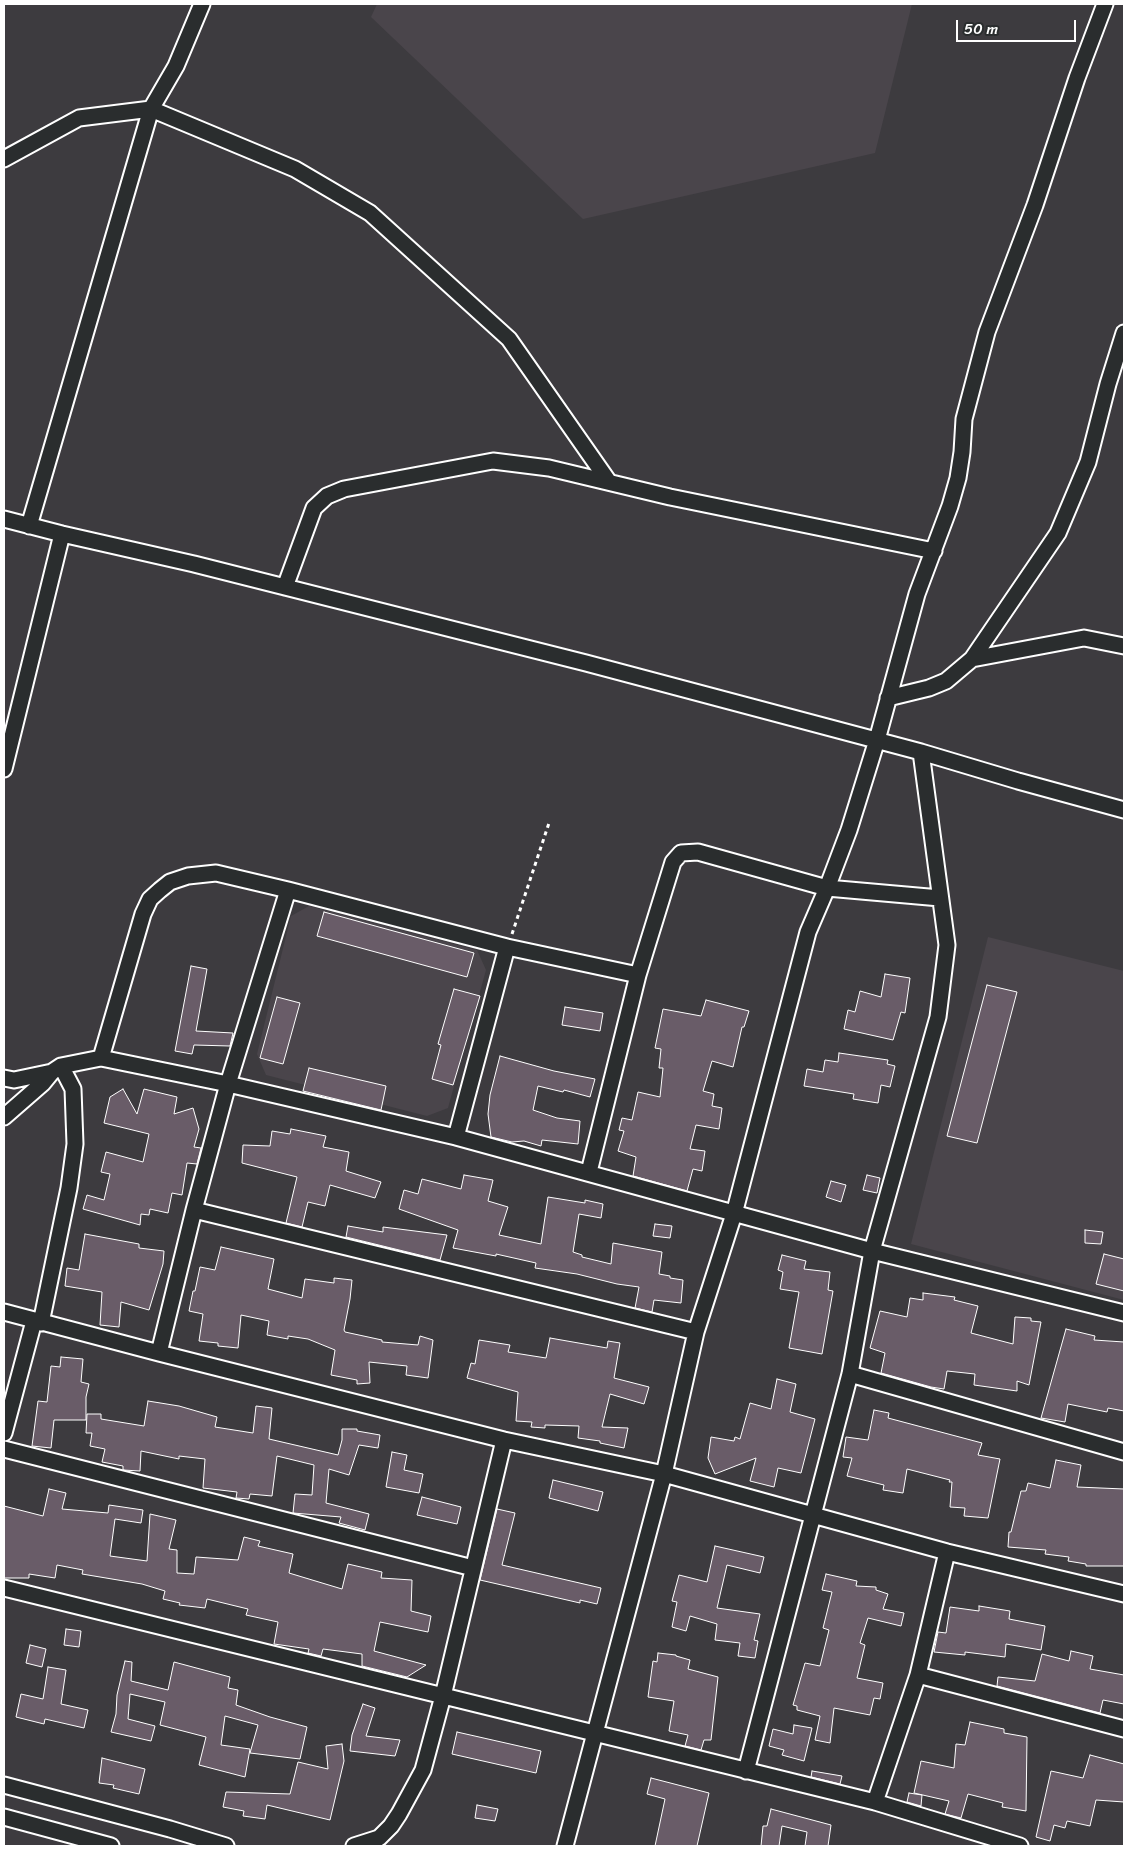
<!DOCTYPE html>
<style>
body{margin:0}
#map{position:relative;width:1128px;height:1850px;overflow:hidden;background:#3d3b3f;font-family:Sriracha,sans-serif}
canvas{display:block}
.frame{position:absolute;inset:0;border:5px solid #fff;pointer-events:none}
.scale{position:absolute;left:956px;top:20px;width:120px;height:22px;box-sizing:border-box;border:2px solid #fff;border-top:0;padding-left:6px;font-size:15px;line-height:18px;white-space:nowrap;color:#fff;-webkit-text-stroke:4px #2a2d2e;paint-order:stroke}
</style>
<div id="map">
<canvas width="1128" height="1850"></canvas>
<div class="frame"></div>
<div class="scale">50 m</div>
</div>
<script>
const context = document.querySelector('canvas').getContext('2d');
context.lineJoin = 'round';
function fillPath(path, color) { context.fillStyle = color; context.fill(path, 'evenodd'); }
const toPath = rows => new Path2D(rows.map(r => 'M' + r).join(''));
function strokePath(path, color, width, dash) { context.strokeStyle = color; context.lineWidth = width; context.lineCap = dash ? 'butt' : 'round'; context.setLineDash(dash || []); context.stroke(path); }
fillPath(toPath([
 [377,4,912,4,875,153,583,219,371,17],
 [309,906,477,950,486,970,448,1108,427,1116,266,1075,257,1054,291,916],
 [988,937,1124,971,1124,1300,911,1244]
]), '#4a454b');
const building = toPath([
 [324,912,474,953,467,977,317,936,324,912],
 [191,966,207,969,196,1031,233,1033,230,1046,194,1045,192,1054,175,1051,191,966],
 [885,974,910,978,905,1013,901,1012,893,1040,844,1029,848,1010,855,1012,860,991,881,997,885,974],
 [987,985,1017,992,977,1143,947,1136,987,985],
 [454,989,480,996,453,1085,432,1079,441,1045,438,1044,454,989],
 [277,997,300,1003,283,1064,260,1058,277,997],
 [706,1000,749,1011,744,1027,742,1027,733,1067,712,1061,703,1091,714,1094,712,1106,722,1108,719,1129,696,1125,690,1149,705,1151,702,1171,693,1169,687,1191,633,1176,636,1157,618,1151,624,1131,619,1130,622,1118,632,1120,638,1092,660,1097,663,1068,659,1068,661,1049,655,1048,663,1009,701,1016,706,1000],
 [565,1007,603,1013,600,1031,562,1025,565,1007],
 [839,1053,888,1060,887,1064,895,1066,890,1087,881,1085,878,1103,853,1099,854,1094,804,1086,807,1069,823,1072,825,1060,838,1062,839,1053],
 [500,1056,554,1071,595,1079,590,1097,564,1090,563,1092,538,1086,533,1110,557,1118,580,1121,578,1144,542,1140,541,1146,524,1141,512,1142,491,1137,488,1114,490,1095,500,1056],
 [309,1068,386,1086,381,1110,303,1091,309,1068],
 [123,1089,137,1114,144,1089,177,1097,174,1114,193,1108,199,1129,194,1147,201,1148,197,1164,187,1163,182,1195,172,1193,168,1213,150,1209,149,1215,141,1214,140,1225,83,1209,87,1195,104,1200,110,1174,101,1172,106,1152,143,1162,149,1134,104,1123,110,1097,123,1089],
 [291,1129,326,1136,323,1147,349,1152,346,1171,381,1182,375,1198,330,1185,325,1206,308,1202,302,1227,286,1223,297,1177,242,1163,243,1145,270,1146,272,1131,290,1134,291,1129],
 [464,1175,493,1180,488,1201,508,1207,499,1235,541,1244,548,1197,585,1203,585,1200,603,1204,601,1218,579,1214,573,1252,582,1255,582,1257,611,1264,613,1243,662,1252,659,1274,670,1276,670,1278,683,1280,681,1303,654,1300,652,1312,635,1308,639,1287,617,1284,577,1274,535,1268,536,1263,496,1254,496,1256,453,1248,458,1230,399,1209,404,1190,418,1194,422,1179,461,1189,464,1175],
 [867,1175,880,1178,877,1193,863,1190,867,1175],
 [831,1181,846,1185,841,1202,826,1197,831,1181],
 [655,1224,672,1226,670,1238,653,1236,655,1224],
 [348,1226,383,1232,383,1227,447,1235,440,1260,346,1237,348,1226],
 [1085,1230,1103,1232,1101,1244,1085,1243,1085,1230],
 [85,1234,139,1244,139,1248,164,1251,163,1264,149,1310,121,1302,119,1327,100,1325,102,1292,65,1286,67,1268,79,1270,85,1234],
 [221,1247,274,1259,268,1289,302,1298,305,1279,334,1283,334,1278,352,1280,350,1299,344,1330,345,1332,382,1340,382,1342,418,1345,420,1336,433,1340,428,1378,406,1375,407,1366,369,1362,370,1383,357,1384,357,1380,331,1375,335,1350,308,1339,288,1336,288,1339,267,1335,269,1321,241,1315,238,1348,218,1346,218,1343,199,1341,203,1314,189,1311,193,1291,195,1291,200,1267,215,1270,221,1247],
 [1104,1254,1124,1259,1124,1291,1096,1284,1104,1254],
 [782,1255,806,1261,804,1269,830,1272,828,1290,833,1291,822,1354,789,1348,799,1292,780,1289,783,1272,778,1270,782,1255],
 [923,1293,955,1297,954,1300,978,1306,971,1333,1013,1344,1015,1317,1031,1318,1031,1321,1041,1322,1029,1385,1017,1381,1017,1391,974,1385,975,1374,947,1371,944,1389,931,1387,881,1373,885,1353,870,1348,880,1311,907,1317,910,1298,923,1300,923,1293],
 [1066,1329,1095,1336,1094,1340,1124,1342,1124,1411,1108,1408,1107,1412,1068,1404,1065,1422,1041,1418,1066,1329],
 [550,1338,607,1348,608,1341,620,1343,614,1378,649,1387,644,1404,610,1394,602,1427,628,1428,624,1448,600,1443,600,1441,578,1438,579,1426,545,1425,545,1428,531,1427,532,1422,516,1421,518,1392,467,1378,471,1363,475,1364,479,1340,510,1345,508,1352,546,1358,550,1338],
 [61,1357,83,1359,81,1382,89,1384,86,1397,86,1420,54,1420,51,1448,32,1446,38,1401,47,1402,51,1366,60,1367,61,1357],
 [777,1379,796,1384,790,1412,815,1419,801,1473,778,1468,774,1487,750,1481,756,1458,715,1474,708,1458,711,1437,734,1441,735,1437,740,1439,750,1403,771,1409,777,1379],
 [148,1401,179,1406,217,1417,215,1427,253,1433,256,1406,272,1408,269,1439,338,1455,342,1440,342,1429,357,1429,357,1431,380,1435,378,1448,359,1445,349,1475,329,1469,326,1503,369,1514,365,1530,339,1523,341,1517,293,1513,295,1494,312,1495,314,1465,277,1456,272,1496,250,1494,249,1499,236,1498,237,1492,203,1488,205,1459,179,1456,179,1459,141,1451,140,1471,123,1470,123,1466,102,1462,105,1449,90,1446,92,1433,86,1433,87,1414,101,1414,101,1419,144,1426,148,1401],
 [874,1410,889,1413,888,1418,982,1443,978,1455,1000,1459,988,1518,964,1516,965,1508,950,1507,952,1482,949,1482,950,1480,907,1469,903,1493,883,1490,884,1485,847,1476,852,1458,843,1457,846,1437,868,1440,874,1410],
 [392,1452,407,1455,404,1470,423,1474,419,1493,386,1487,392,1452],
 [1056,1460,1081,1465,1077,1487,1124,1489,1124,1566,1086,1566,1086,1564,1068,1561,1069,1557,1045,1554,1046,1550,1008,1547,1009,1532,1011,1532,1021,1491,1026,1491,1028,1483,1050,1488,1056,1460],
 [553,1480,603,1492,598,1511,549,1498,553,1480],
 [49,1489,66,1493,62,1509,108,1513,109,1505,143,1510,141,1523,115,1519,110,1556,147,1561,150,1514,176,1520,169,1549,177,1550,177,1573,194,1574,196,1557,238,1560,244,1537,260,1541,258,1546,293,1554,289,1573,342,1589,348,1564,382,1572,381,1578,412,1580,411,1611,431,1616,428,1632,380,1622,374,1651,426,1665,407,1677,362,1666,362,1654,323,1649,321,1656,308,1653,309,1649,274,1644,278,1622,246,1615,248,1609,207,1599,205,1608,179,1605,180,1603,163,1599,165,1591,142,1584,82,1574,83,1570,57,1565,55,1578,29,1574,29,1578,4,1578,4,1506,43,1516,49,1489],
 [422,1497,461,1507,457,1524,417,1515,422,1497],
 [497,1509,515,1513,502,1565,601,1588,597,1604,580,1600,580,1603,480,1580,497,1509],
 [715,1546,764,1557,760,1573,727,1565,717,1608,760,1614,754,1640,758,1641,755,1658,738,1656,740,1643,715,1640,717,1624,690,1616,686,1631,672,1627,677,1602,672,1601,679,1575,707,1582,715,1546],
 [826,1574,857,1581,856,1586,876,1587,876,1590,888,1594,883,1609,904,1613,901,1626,868,1618,860,1643,865,1645,857,1678,883,1683,880,1699,874,1698,870,1715,834,1708,830,1743,815,1740,820,1716,797,1710,797,1706,793,1705,805,1663,820,1666,829,1630,823,1628,832,1592,822,1590,826,1574],
 [979,1606,1010,1611,1009,1619,1045,1626,1041,1650,1006,1644,1005,1657,965,1652,965,1655,934,1652,938,1632,946,1633,950,1607,979,1611,979,1606],
 [66,1629,81,1631,79,1647,64,1645,66,1629],
 [30,1645,46,1649,42,1667,26,1663,30,1645],
 [1071,1651,1093,1656,1090,1669,1124,1675,1124,1704,1103,1700,1100,1713,997,1686,998,1677,1035,1681,1042,1654,1069,1661,1071,1651],
 [658,1653,676,1655,676,1656,690,1660,688,1669,718,1677,711,1740,704,1740,701,1750,685,1746,688,1735,669,1731,674,1701,648,1697,653,1661,657,1662,658,1653],
 [125,1661,132,1662,131,1681,168,1690,174,1662,230,1677,228,1688,238,1690,236,1705,270,1717,307,1727,300,1759,250,1753,258,1725,225,1716,221,1745,250,1749,245,1777,199,1765,206,1737,160,1725,165,1702,130,1694,128,1719,155,1726,151,1741,111,1732,116,1714,117,1695,125,1661],
 [48,1667,66,1670,61,1704,88,1710,84,1728,45,1719,44,1724,16,1717,21,1694,43,1699,48,1667],
 [363,1704,375,1708,366,1736,400,1740,395,1756,350,1751,352,1735,363,1704],
 [970,1722,1004,1729,1004,1733,1027,1737,1026,1811,1002,1807,1003,1803,968,1794,961,1818,945,1814,949,1801,914,1793,921,1761,954,1768,956,1744,965,1745,970,1722],
 [794,1725,812,1728,804,1761,782,1755,784,1750,769,1746,773,1729,793,1734,794,1725],
 [457,1732,541,1751,536,1773,452,1754,457,1732],
 [342,1744,344,1761,330,1820,267,1805,265,1819,243,1816,244,1811,223,1807,226,1792,290,1794,298,1762,328,1769,326,1746,342,1744],
 [1090,1755,1124,1764,1124,1802,1096,1800,1090,1826,1067,1821,1065,1828,1054,1825,1050,1841,1036,1837,1051,1771,1083,1778,1090,1755],
 [102,1758,145,1769,139,1794,113,1788,114,1785,99,1783,102,1758],
 [812,1771,842,1776,840,1784,811,1777,812,1771],
 [651,1778,709,1793,697,1846,655,1846,665,1799,647,1794,651,1778],
 [909,1793,922,1795,921,1806,907,1802,909,1793],
 [477,1805,498,1809,495,1821,475,1818,477,1805],
 [771,1809,831,1825,828,1846,805,1846,807,1832,782,1826,779,1846,761,1846,763,1826,767,1826,771,1809]
]);
fillPath(building, '#695c68');
strokePath(building, '#fff', 1);
const street = toPath([
 [4,159,79,118,151,109,295,169,370,213,509,339,609,482],
 [4,519,62,534,194,564,586,663,921,752,1018,781,1124,810],
 [29,526,151,109,176,66,202,4],
 [285,587,314,508,327,496,344,489,493,461,549,468,670,497,934,551],
 [972,659,1084,638,1124,646],
 [888,698,929,688,946,681,972,659,1058,533,1088,462,1108,384,1124,333],
 [4,769,62,534],
 [101,1058,143,914,150,899,160,890,170,882,188,876,216,873,288,890],
 [4,1078,14,1080,52,1072],
 [4,1117,43,1083,52,1072,61,1066,101,1058,228,1084,456,1137,872,1251,1124,1313],
 [456,1137,507,947],
 [589,1172,638,975,673,862,681,853,698,852,827,888,940,898],
 [194,1210,696,1332],
 [4,1312,159,1353,504,1440,664,1474,947,1552,1124,1594],
 [41,1323,69,1188,75,1144,73,1089,61,1066],
 [159,1353,194,1210,228,1084,288,890,507,947,638,975],
 [850,1374,1124,1452],
 [4,1433,34,1321],
 [4,1449,473,1568],
 [4,1588,875,1802,1020,1846],
 [918,1675,1124,1729],
 [746,1771,850,1374,872,1251,938,1017,947,945,921,752],
 [4,1785,170,1829,226,1846],
 [875,1802,918,1675,947,1552],
 [4,1817,111,1846],
 [354,1846,379,1838,391,1826,399,1814,423,1770,443,1696,504,1440],
 [565,1846,664,1474,696,1332,734,1214,808,932,827,888,849,830,877,740,917,594,950,506,958,478,962,452,964,419,987,332,1035,205,1077,78,1105,4]
]);
strokePath(street, '#fff', 19);
strokePath(toPath([
 [512,934,549,823]
]), '#fff', 3, [4, 4]);
strokePath(street, '#2a2d2e', 15);
</script>
